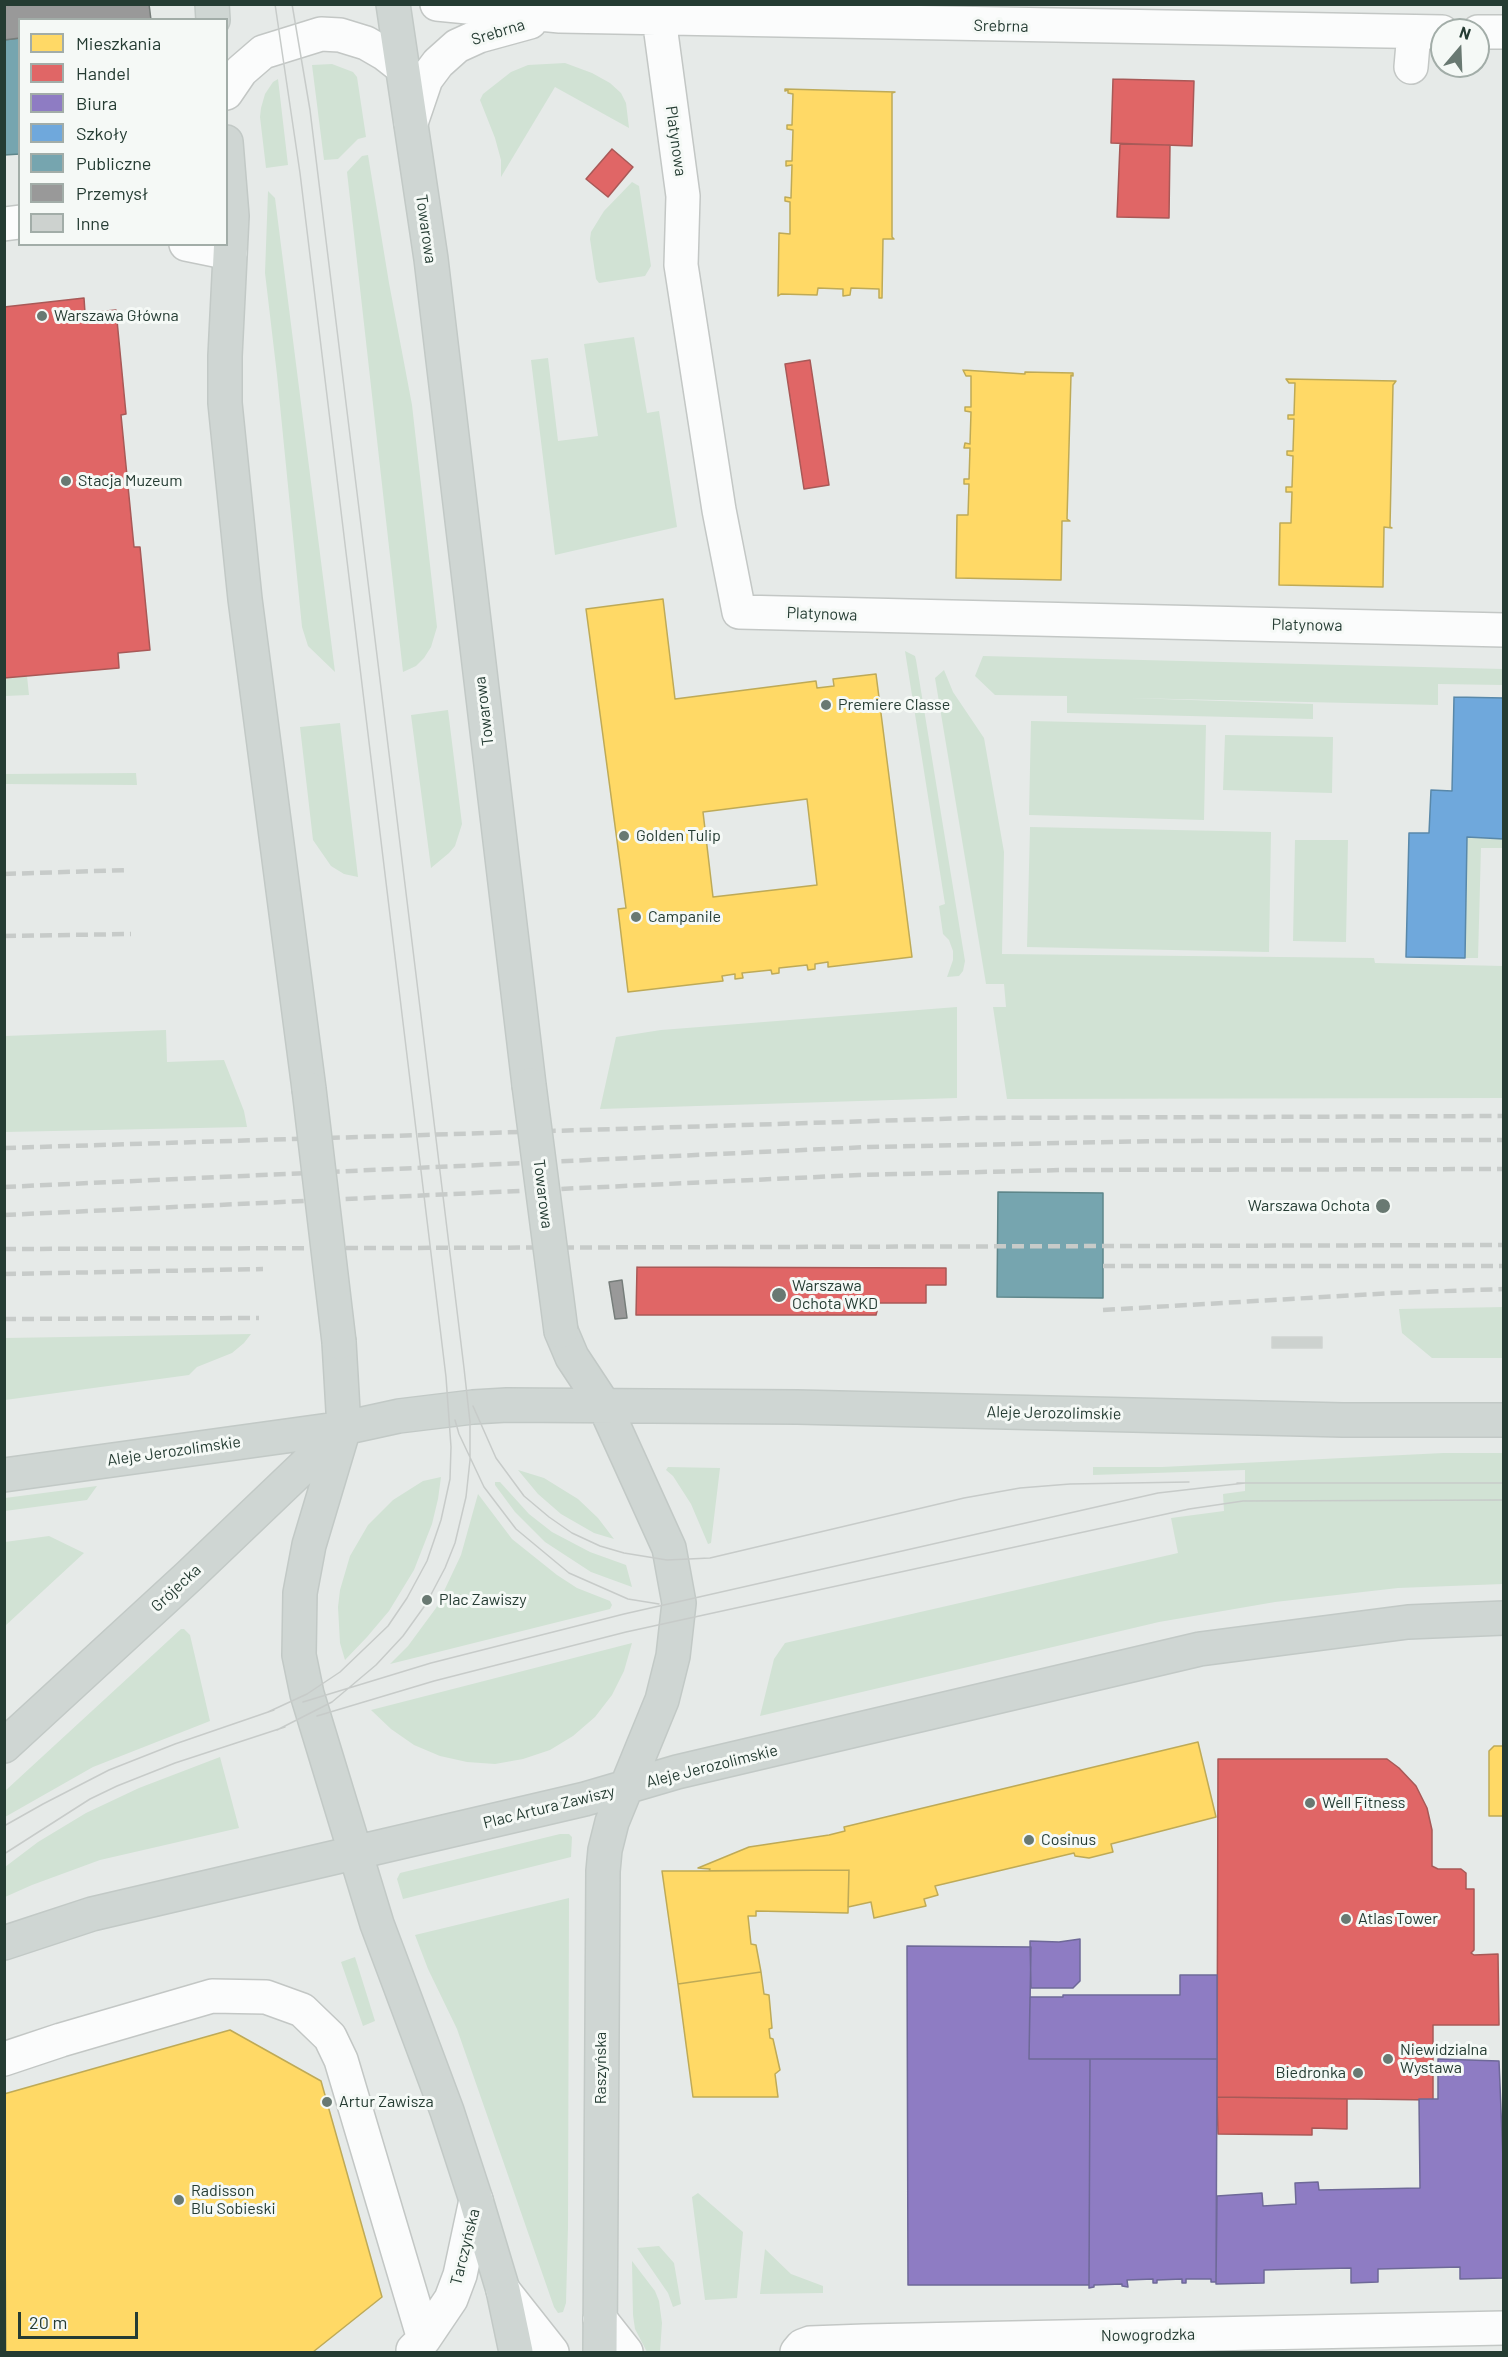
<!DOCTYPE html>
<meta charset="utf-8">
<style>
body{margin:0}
#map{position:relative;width:1508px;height:2357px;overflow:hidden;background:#e6eae8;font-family:Barlow,sans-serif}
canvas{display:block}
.frame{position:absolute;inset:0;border:6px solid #253c33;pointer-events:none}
.legend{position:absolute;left:18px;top:18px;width:210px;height:228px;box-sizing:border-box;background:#f5f9f6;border:2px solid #a2ada8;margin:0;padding:8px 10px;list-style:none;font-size:18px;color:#253c33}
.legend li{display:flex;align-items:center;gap:12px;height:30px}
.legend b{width:30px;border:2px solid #a2ada8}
.north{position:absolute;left:1430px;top:18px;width:60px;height:60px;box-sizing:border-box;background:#f5f9f6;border:2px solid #a2ada8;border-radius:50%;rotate:19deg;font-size:16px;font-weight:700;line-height:24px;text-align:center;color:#253c33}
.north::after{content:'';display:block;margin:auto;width:21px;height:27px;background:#697972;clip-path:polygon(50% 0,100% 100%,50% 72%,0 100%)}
.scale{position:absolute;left:18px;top:2312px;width:120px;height:27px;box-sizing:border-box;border:3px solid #253c33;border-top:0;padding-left:8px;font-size:18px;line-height:21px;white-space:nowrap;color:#253c33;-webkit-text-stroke:4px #f5f9f6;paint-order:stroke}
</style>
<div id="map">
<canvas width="1508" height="2357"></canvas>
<div class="frame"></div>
<ul class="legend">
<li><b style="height:16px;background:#ffd966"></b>Mieszkania</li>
<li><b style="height:16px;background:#e06666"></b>Handel</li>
<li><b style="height:16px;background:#8e7cc3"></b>Biura</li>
<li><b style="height:16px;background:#6fa8dc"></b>Szkoły</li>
<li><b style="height:16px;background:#76a5af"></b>Publiczne</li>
<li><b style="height:16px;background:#999"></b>Przemysł</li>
<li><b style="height:16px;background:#cdd2cf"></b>Inne</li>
</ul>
<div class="north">N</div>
<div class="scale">20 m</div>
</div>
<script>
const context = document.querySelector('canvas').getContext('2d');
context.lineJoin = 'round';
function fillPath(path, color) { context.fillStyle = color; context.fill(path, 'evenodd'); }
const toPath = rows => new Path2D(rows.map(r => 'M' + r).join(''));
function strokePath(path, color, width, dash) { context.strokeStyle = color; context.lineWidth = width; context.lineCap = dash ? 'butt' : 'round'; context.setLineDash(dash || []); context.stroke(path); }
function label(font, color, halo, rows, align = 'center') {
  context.font = font + ' Barlow,sans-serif'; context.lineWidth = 6; context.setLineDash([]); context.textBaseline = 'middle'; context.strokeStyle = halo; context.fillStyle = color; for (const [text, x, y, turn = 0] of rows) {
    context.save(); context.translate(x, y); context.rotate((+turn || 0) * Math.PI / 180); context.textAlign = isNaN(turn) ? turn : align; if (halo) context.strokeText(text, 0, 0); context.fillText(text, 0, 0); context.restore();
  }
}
fillPath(toPath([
 [565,63,592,73,610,83,621,93,626,103,629,128,555,87,501,177,501,160,495,138,480,100,483,94,511,72,528,65],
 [332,64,353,72,357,77,366,137,358,139,338,159,324,160,312,65],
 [278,79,288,165,266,168,260,117,261,108,265,94,273,82],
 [368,155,389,283,412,405,437,627,431,647,424,658,416,666,403,672,347,172,362,156],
 [632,182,639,186,651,266,645,276,599,283,596,279,590,239,591,232,604,211],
 [268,191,275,198,335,672,308,646,302,627,277,375,265,273],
 [634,337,647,413,659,411,677,527,555,555,531,360,548,358,558,441,598,436,584,344],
 [905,651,915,656,916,660,965,961,963,971,959,976,947,977,953,960,953,951,949,940,943,934,939,906,945,904],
 [983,656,1503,669,1503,685,1438,684,1438,705,1130,698,1313,704,1313,719,1067,713,1067,696,995,695,975,676],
 [944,670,953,692,984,738,1004,852,1002,954,1374,958,1375,963,1503,966,1503,1098,1007,1099,993,1007,1006,1007,1004,984,986,984,935,678],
 [27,676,29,695,5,696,5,678],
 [448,710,462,824,455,846,449,853,431,868,411,715],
 [1031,721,1206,725,1204,820,1029,815],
 [340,723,358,877,344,874,331,866,313,840,300,727],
 [1225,735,1333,737,1332,793,1223,790],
 [136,773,137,785,5,784,5,774],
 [1030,827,1271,832,1269,952,1027,947],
 [1467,837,1503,839,1503,848,1481,848,1478,958,1465,958],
 [1295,840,1348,840,1346,942,1293,941],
 [957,1007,957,1098,600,1109,616,1037,661,1030],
 [166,1030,167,1062,224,1060,244,1111,247,1127,5,1132,5,1036],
 [1503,1307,1503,1358,1432,1358,1402,1333,1399,1309],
 [251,1334,244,1343,232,1353,197,1367,189,1375,5,1400,5,1338],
 [1443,1453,1503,1453,1503,1584,1398,1588,1275,1602,1159,1622,760,1716,774,1659,785,1643,1178,1553,1171,1518,1224,1511,1223,1494,1245,1491,1245,1470,1093,1475,1093,1467,1162,1467],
 [668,1467,720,1468,711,1543,708,1544,691,1504,673,1476,666,1470],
 [518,1470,544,1478,578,1499,598,1518,614,1539,594,1533,561,1514,538,1494],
 [441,1477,438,1499,432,1524,414,1570,389,1611,367,1637,345,1660,340,1643,338,1607,340,1590,350,1556,368,1525,393,1500,423,1481],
 [495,1482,500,1482,529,1514,552,1532,590,1552,626,1565,632,1587,591,1572,545,1542,515,1512,495,1485],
 [97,1486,87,1500,5,1511,5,1498],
 [478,1494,512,1539,557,1575,577,1588,610,1601,612,1605,610,1609,390,1664,408,1646,436,1608,461,1555],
 [49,1536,84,1553,5,1626,5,1542],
 [181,1629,184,1629,190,1635,210,1721,93,1767,5,1817,5,1791],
 [632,1643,624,1671,612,1695,595,1717,573,1736,550,1750,523,1759,495,1764,467,1762,440,1756,414,1745,391,1729,371,1710],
 [220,1757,239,1828,100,1860,32,1885,5,1897,5,1867,38,1842,86,1813,139,1788],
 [560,1834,569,1834,572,1837,571,1857,403,1899,397,1879,400,1873],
 [569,1898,568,2227,566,2303,563,2312,558,2313,554,2307,457,2029,428,1969,415,1935],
 [355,1957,375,2021,363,2026,341,1962],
 [698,2193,743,2232,737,2298,705,2300,692,2197],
 [659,2246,674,2263,681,2304,673,2307,668,2293,637,2248],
 [765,2249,791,2274,823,2286,823,2293,760,2294],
 [632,2261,655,2291,659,2301,662,2323,660,2352,647,2352,635,2329,633,2315]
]), '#d1e2d4');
const homes = toPath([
 [785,89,895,92,892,93,892,237,894,239,883,239,882,298,879,298,879,289,851,288,850,295,843,296,843,289,818,288,817,295,781,294,778,296,779,233,790,234,790,202,785,201,785,197,791,198,792,165,786,166,786,161,792,161,793,130,787,129,787,125,792,125,793,94,788,93,788,90,785,91,785,89],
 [963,370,1025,374,1025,372,1073,373,1073,376,1071,375,1067,519,1070,521,1062,521,1061,580,956,578,957,515,968,515,969,484,964,484,964,479,969,479,970,448,964,448,965,443,970,444,971,412,965,411,965,407,971,407,971,376,966,376,963,370],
 [1286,379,1396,381,1393,385,1390,527,1392,528,1384,527,1383,587,1279,585,1280,523,1291,523,1292,492,1286,492,1286,487,1292,487,1293,456,1287,455,1287,451,1293,451,1294,419,1288,419,1288,415,1294,415,1295,383,1289,383,1286,379],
 [663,599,675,699,816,681,817,688,834,686,833,679,876,674,912,957,828,967,828,962,815,964,815,969,808,970,807,965,779,968,779,973,772,974,771,970,742,973,743,978,735,979,735,974,722,976,723,981,628,992,618,909,626,908,586,609,663,599],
 [807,799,817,885,713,897,703,812,807,799],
 [1198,1742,1216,1817,1111,1844,1113,1852,1089,1858,1075,1856,1074,1853,935,1886,938,1895,924,1899,926,1906,874,1918,871,1902,848,1907,849,1870,709,1871,710,1869,698,1868,749,1847,829,1835,845,1831,844,1827,1198,1742],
 [1494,1746,1504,1746,1504,1816,1489,1816,1489,1751,1494,1746],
 [849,1870,848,1913,756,1911,756,1916,748,1916,751,1944,756,1945,761,1972,678,1984,662,1871,849,1870],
 [761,1972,764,1994,769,1995,772,2028,769,2029,770,2038,773,2039,780,2070,775,2074,778,2097,693,2097,678,1984,761,1972],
 [230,2030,321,2081,382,2297,313,2352,6,2352,4,2094,230,2030]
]);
fillPath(homes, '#ffd966');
strokePath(homes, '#beaa57', 1.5);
const shops = toPath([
 [1113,79,1194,81,1192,146,1111,143,1113,79],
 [1120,144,1170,145,1169,218,1117,217,1120,144],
 [612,149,633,167,608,197,586,179,612,149],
 [84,298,85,313,116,310,126,414,121,415,134,547,140,547,150,650,118,653,119,668,4,678,4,307,84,298],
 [810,360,829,485,804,489,785,364,810,360],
 [637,1267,946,1268,946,1285,926,1285,926,1303,879,1303,876,1315,636,1315,637,1267],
 [1218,1759,1387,1759,1399,1768,1416,1786,1427,1808,1432,1830,1432,1866,1438,1869,1461,1869,1466,1873,1466,1889,1474,1889,1474,1950,1471,1953,1474,1955,1498,1954,1499,2025,1433,2025,1433,2100,1217,2097,1218,1759],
 [1217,2097,1347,2099,1347,2129,1312,2128,1312,2135,1218,2134,1217,2097]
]);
fillPath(shops, '#e06666');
strokePath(shops, '#a85957', 1.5);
const offices = toPath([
 [1080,1939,1080,1981,1073,1988,1031,1988,1030,1941,1059,1942,1080,1939],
 [907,1946,1031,1947,1029,2059,1090,2059,1089,2285,908,2285,907,1946],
 [1180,1975,1217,1975,1217,2059,1029,2059,1030,1997,1063,1997,1063,1995,1180,1995,1180,1975],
 [1090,2059,1217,2059,1216,2282,1211,2282,1211,2279,1186,2279,1186,2283,1182,2283,1182,2279,1157,2280,1157,2283,1153,2283,1153,2279,1127,2280,1128,2287,1122,2286,1122,2284,1094,2285,1094,2287,1089,2288,1090,2059],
 [1438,2059,1499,2061,1504,2184,1504,2278,1460,2279,1460,2267,1378,2269,1378,2282,1351,2283,1351,2268,1264,2270,1264,2283,1216,2284,1217,2196,1262,2193,1263,2206,1296,2204,1295,2183,1318,2182,1319,2190,1420,2188,1419,2099,1438,2099,1438,2059]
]);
fillPath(offices, '#8e7cc3');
strokePath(offices, '#6e6998', 1.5);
const schools = toPath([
 [1454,697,1504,698,1504,839,1467,837,1465,958,1406,957,1409,833,1429,833,1431,790,1452,791,1454,697]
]);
fillPath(schools, '#6fa8dc');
strokePath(schools, '#5988a9', 1.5);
const public = toPath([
 [20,38,20,154,4,155,4,40,20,38],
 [998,1192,1103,1193,1103,1298,997,1297,998,1192]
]);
fillPath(public, '#76a5af');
strokePath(public, '#5e868a', 1.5);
const industry = toPath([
 [4,4,149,4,151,20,20,20,20,38,4,40,4,4],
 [622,1280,627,1318,615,1319,609,1282,622,1280]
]);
fillPath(industry, '#999');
strokePath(industry, '#767d7a', 1.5);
const building = toPath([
 [1272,1337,1322,1337,1322,1348,1272,1348,1272,1337]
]);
fillPath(building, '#cdd2cf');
strokePath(building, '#cfd3d1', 1.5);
const minor = toPath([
 [437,4,560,16,1442,32],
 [659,18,683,196,681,265,719,510,739,612,1504,630],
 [1478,32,1504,32],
 [1411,67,1414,32],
 [226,93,241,71,263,52,321,34,340,35,366,43,385,54,403,68],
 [411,123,426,79,438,63,457,46,479,36,530,22],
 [4,224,20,222],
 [186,244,230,253],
 [4,2059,61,2040,212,1996,266,1997,302,2010,330,2037,341,2060,424,2339],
 [503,2290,552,2352],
 [600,2319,626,2352],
 [413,2350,424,2339,451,2299,460,2275,476,2200],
 [797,2352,802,2346,810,2343,865,2341,1504,2328]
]);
const major = toPath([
 [212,4,213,20],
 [393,4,431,259,529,1085],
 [226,142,232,216,225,356,225,403,245,599,309,1089],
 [561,1331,572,1357,605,1407,669,1548,679,1603,673,1656,662,1700,612,1822,605,1850,603,1871,600,2352],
 [339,1342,344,1428,309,1545,300,1593,299,1655,307,1694,377,1924,447,2111,476,2200,503,2290,516,2352],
 [4,1475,344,1428,399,1416,473,1407,507,1405,797,1407,1343,1420,1504,1420],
 [4,1746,189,1576,343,1429],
 [4,1943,92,1914,585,1799,677,1772,1200,1649,1408,1622,1504,1618]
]);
strokePath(minor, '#c3c7c5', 36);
strokePath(major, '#c2c9c6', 36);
strokePath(minor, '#fbfcfc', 33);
strokePath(major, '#cfd6d3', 33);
strokePath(toPath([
 [473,1406,496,1458,524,1496,549,1517,572,1533,600,1546,624,1553,667,1560,710,1558,964,1498,1020,1488,1070,1484,1189,1482],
 [455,1420,459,1434,484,1487,516,1529,569,1573,628,1599,659,1604],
 [1237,1483,1504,1483],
 [303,1702,431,1663,624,1614,1158,1493,1245,1483],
 [268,1712,307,1694,340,1672,388,1626,407,1598,427,1561,441,1520,450,1479,451,1447,446,1377,300,173,275,4],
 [317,1716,434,1681,626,1632,1189,1509,1243,1501,1504,1500],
 [277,1730,332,1702,376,1665,403,1636,426,1604,445,1568,455,1543,466,1497,470,1460,470,1422,464,1368,382,696,310,110,292,4],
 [4,1826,43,1804,109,1770,175,1744,274,1710],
 [4,1854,90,1799,117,1786,175,1763,285,1727]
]), '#c7cbc9', 1.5);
strokePath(toPath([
 [4,874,128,870],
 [4,936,131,934],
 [4,1148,970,1118,1504,1116],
 [4,1187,869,1147,1158,1141,1504,1140],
 [4,1215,859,1175,1063,1170,1504,1169],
 [4,1249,1504,1245],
 [1103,1266,1504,1266],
 [4,1274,263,1269],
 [1103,1310,1392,1293,1504,1289],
 [4,1319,259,1318]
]), '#c7cbc9', 4.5, [12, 6]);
const majorBridge = toPath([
 [529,1085,561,1331],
 [309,1089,339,1342]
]);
strokePath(majorBridge, '#c2c9c6', 36, []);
strokePath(majorBridge, '#cfd6d3', 33);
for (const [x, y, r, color] of [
 [42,316,6,"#697972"],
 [66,481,6,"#697972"],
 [826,705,6,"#697972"],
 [624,836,6,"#697972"],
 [636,917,6,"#697972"],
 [1383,1206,8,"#697972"],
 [779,1295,8,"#697972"],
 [427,1600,6,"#697972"],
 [1310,1803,6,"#697972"],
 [1029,1840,6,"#697972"],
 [1346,1919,6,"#697972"],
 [1388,2059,6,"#697972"],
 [1358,2073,6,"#697972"],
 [327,2102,6,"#697972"],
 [179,2200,6,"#697972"]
]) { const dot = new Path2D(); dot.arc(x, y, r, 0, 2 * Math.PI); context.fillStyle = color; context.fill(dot); strokePath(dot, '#f5f9f6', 2); }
label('16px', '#253c33', '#f5f9f6', [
 ["Srebrna",1001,26,1],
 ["Srebrna",498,32,-17],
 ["Platynowa",676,141,82],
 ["Towarowa",426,229,82],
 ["Platynowa",822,614,2],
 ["Platynowa",1307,625,1],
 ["Towarowa",484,711,-97],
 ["Towarowa",543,1194,83],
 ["Aleje Jerozolimskie",1054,1413,1],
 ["Aleje Jerozolimskie",174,1451,-8],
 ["Grójecka",176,1588,-43],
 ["Aleje Jerozolimskie",712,1766,-14],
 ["Plac Artura Zawiszy",549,1807,-14],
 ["Raszyńska",601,2068,-90],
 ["Tarczyńska",465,2247,-76],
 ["Nowogrodzka",1148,2335,-1]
]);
label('16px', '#253c33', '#f5f9f6', [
 ["Warszawa Główna",54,316],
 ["Stacja Muzeum",78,481],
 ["Premiere Classe",838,705],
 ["Golden Tulip",636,836],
 ["Campanile",648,917],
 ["Warszawa Ochota",1370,1206,"right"],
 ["Warszawa",792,1286],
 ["Ochota WKD",792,1304],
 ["Plac Zawiszy",439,1600],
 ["Well Fitness",1322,1803],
 ["Cosinus",1041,1840],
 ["Atlas Tower",1358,1919],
 ["Niewidzialna",1400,2050],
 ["Wystawa",1400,2068],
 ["Biedronka",1346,2073,"right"],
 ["Artur Zawisza",339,2102],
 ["Radisson",191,2191],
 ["Blu Sobieski",191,2209]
], 'left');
</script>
